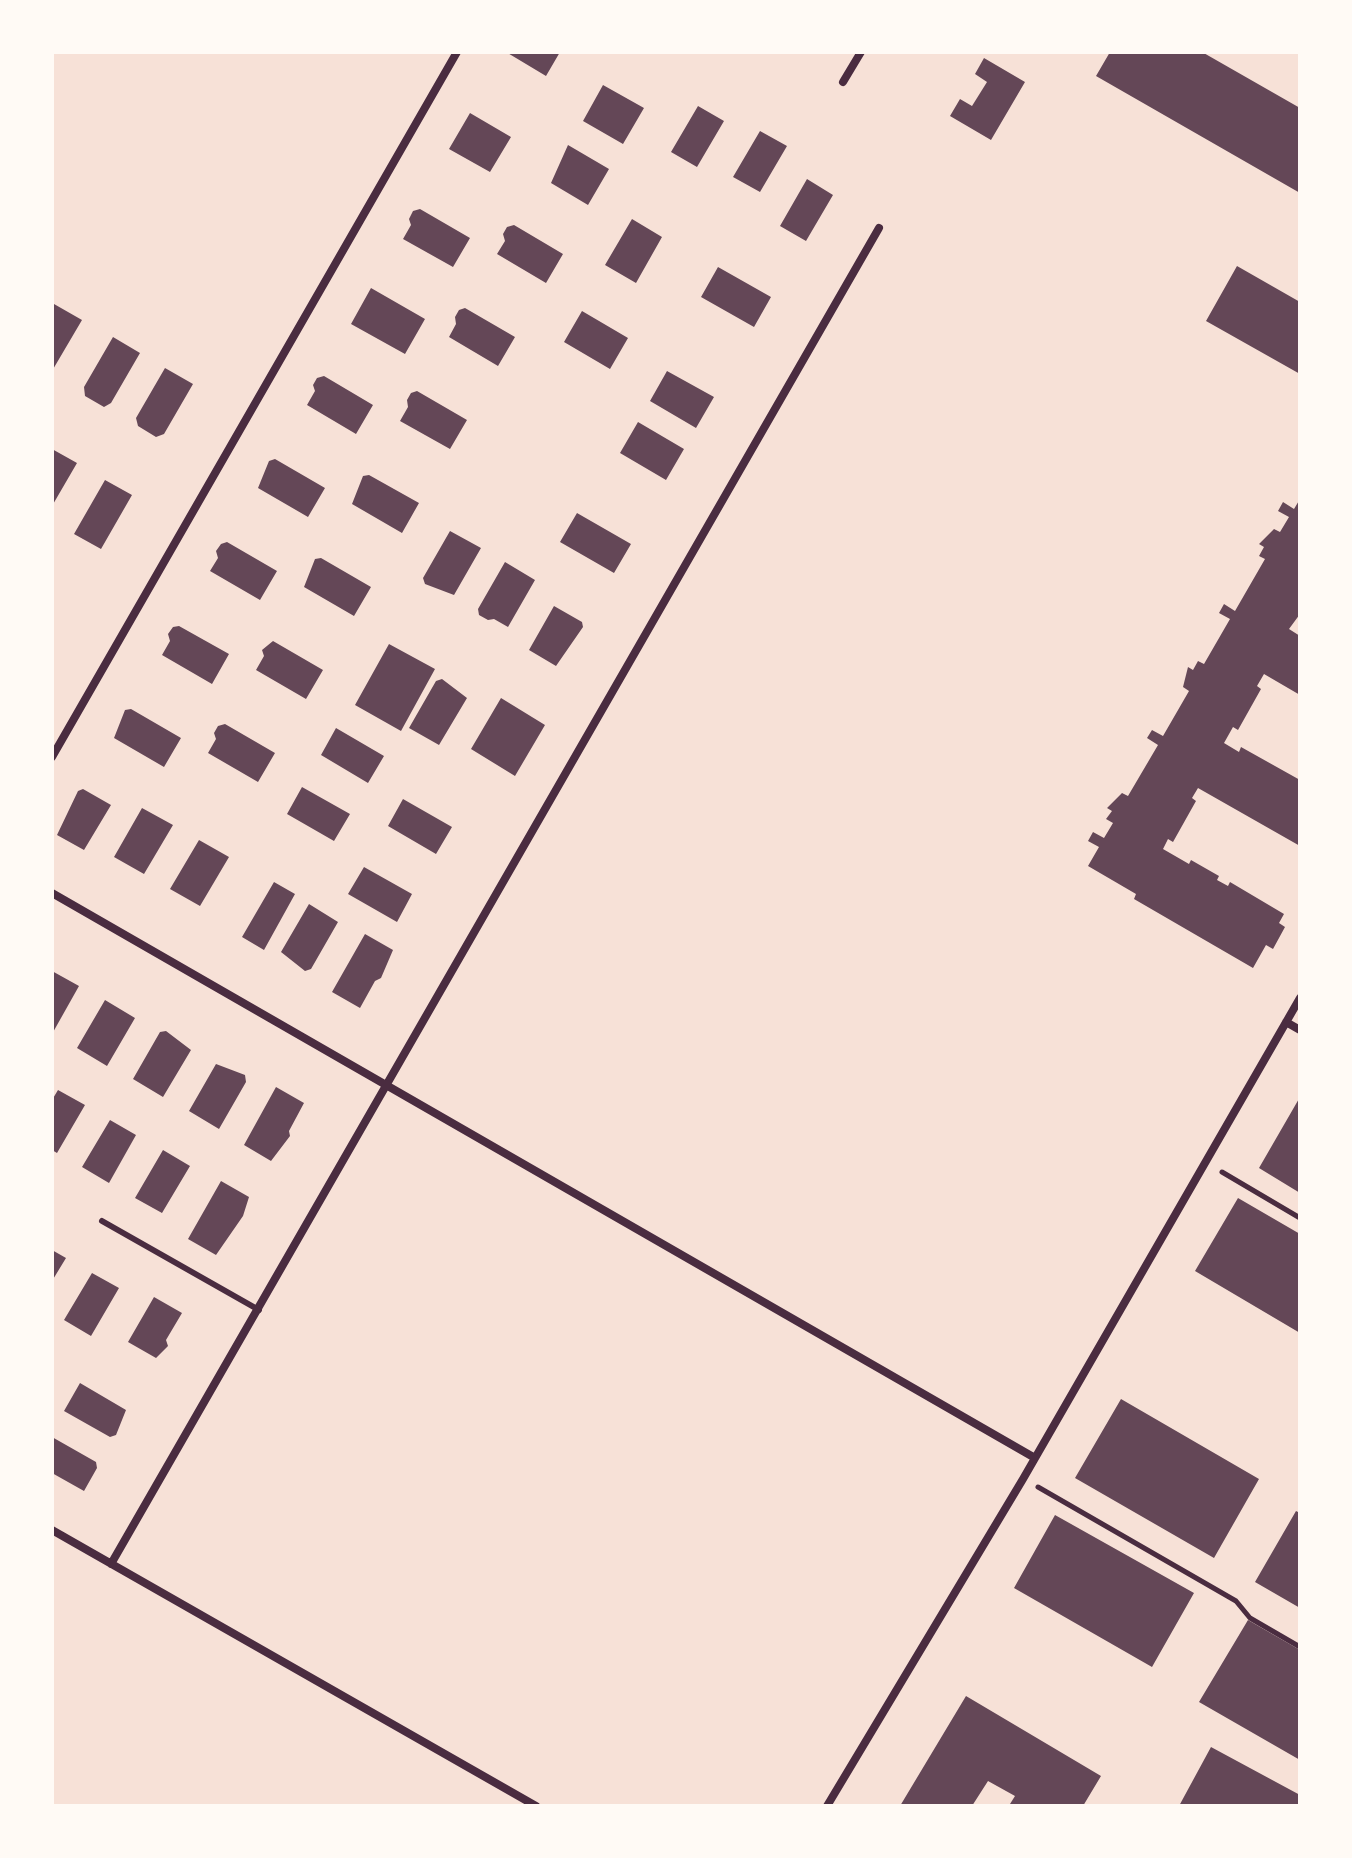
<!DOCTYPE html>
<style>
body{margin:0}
#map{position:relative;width:1352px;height:1858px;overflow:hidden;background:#f7e1d7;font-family:Merriweather,serif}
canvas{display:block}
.frame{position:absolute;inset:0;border:54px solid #fffaf5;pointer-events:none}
</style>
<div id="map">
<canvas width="1352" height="1858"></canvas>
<div class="frame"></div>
</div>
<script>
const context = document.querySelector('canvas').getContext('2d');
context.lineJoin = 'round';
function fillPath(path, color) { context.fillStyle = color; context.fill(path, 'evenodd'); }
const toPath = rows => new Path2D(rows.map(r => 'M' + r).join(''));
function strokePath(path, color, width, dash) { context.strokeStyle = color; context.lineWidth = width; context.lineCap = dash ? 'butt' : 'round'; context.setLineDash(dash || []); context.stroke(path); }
fillPath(toPath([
 [506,52,560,52,546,76],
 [1110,52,1202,52,1300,108,1300,193,1096,76],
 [984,58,1025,82,991,140,950,116,960,99,972,106,987,82,975,74],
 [603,85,644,108,623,144,583,121],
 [698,106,724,121,697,167,671,152],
 [470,113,511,137,490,172,449,149],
 [760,131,787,146,760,192,733,177],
 [568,145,609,169,588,205,551,183],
 [807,179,833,195,806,241,780,226],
 [420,209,470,238,453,267,403,239,411,225,409,219,413,211],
 [632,219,662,237,636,283,605,265],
 [514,225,563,254,546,283,497,254,505,241,503,234,507,227],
 [1237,266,1300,302,1300,374,1206,321],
 [718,267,771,297,754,327,701,297],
 [371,288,425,319,405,354,351,324],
 [54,304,82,320,52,371,52,307],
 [465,308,515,337,498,366,449,337,456,324,455,317,459,310],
 [582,311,628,338,610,369,564,342],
 [113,337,140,353,111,403,104,407,85,396,84,387],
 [165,368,193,384,164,434,156,437,138,426,136,418],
 [667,371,714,397,696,428,650,401],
 [324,376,373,405,356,434,307,405,315,391,313,385,317,378],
 [417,391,467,420,450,449,400,421,408,407,407,400,411,393],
 [638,422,684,449,666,480,620,453],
 [52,449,77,463,52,506],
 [275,459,325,488,308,517,258,488,269,461],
 [369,475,419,503,402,533,352,504,363,476],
 [105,480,132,495,101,549,74,534],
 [1300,499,1300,614,1289,629,1300,636,1300,695,1264,674,1257,686,1261,689,1238,730,1233,727,1224,743,1239,752,1241,747,1300,780,1300,846,1198,788,1192,798,1196,801,1173,842,1168,839,1163,849,1189,864,1191,860,1219,876,1217,880,1228,886,1230,882,1284,914,1279,923,1285,927,1273,949,1266,945,1253,968,1134,899,1136,894,1088,866,1099,847,1088,841,1093,832,1104,838,1113,823,1106,819,1112,811,1107,808,1122,793,1128,796,1158,745,1147,738,1152,730,1163,736,1189,691,1183,687,1188,667,1193,670,1198,661,1204,664,1230,619,1219,613,1224,604,1235,611,1265,559,1259,556,1264,547,1259,544,1274,529,1280,532,1289,517,1278,511,1283,502,1294,509],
 [577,513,631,544,614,573,560,542],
 [450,531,481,548,454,595,425,584,423,578],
 [227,542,277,571,260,600,210,571,218,558,216,551,221,544],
 [321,558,371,587,354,616,304,587,315,559],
 [505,562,535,580,508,627,494,619,488,620,479,615,478,609],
 [554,606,582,622,583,627,556,666,529,650],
 [179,626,229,654,212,684,162,655,170,641,168,634,173,627],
 [273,641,323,670,306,699,256,670,264,656,262,650],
 [389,644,435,669,401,731,355,705],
 [442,679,467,698,439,745,409,728,436,681],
 [501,698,545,725,515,776,471,749],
 [131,709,181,738,164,767,114,738,125,710],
 [225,724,275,753,258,782,208,753,216,739,214,733,218,726],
 [336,728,384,756,368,783,321,755],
 [302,787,350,814,334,841,287,814],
 [83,789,111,805,84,850,57,835,78,791],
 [403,799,452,827,436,854,388,826],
 [142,808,173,825,144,874,114,857],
 [199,840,229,857,200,906,170,889],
 [364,867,412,894,397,922,348,894],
 [274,882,295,894,264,950,242,937],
 [309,904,338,922,311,969,305,971,281,952],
 [365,934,393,950,381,978,375,981,360,1008,332,992],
 [52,971,79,986,52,1034],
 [105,1000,135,1018,107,1066,77,1048],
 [166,1031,191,1050,163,1097,133,1079,160,1032],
 [216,1064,245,1075,246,1082,219,1129,189,1111],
 [276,1087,304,1103,289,1131,290,1136,271,1161,244,1145],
 [58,1090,85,1105,57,1153,52,1150,52,1100],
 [1300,1097,1300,1193,1259,1168],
 [110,1120,136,1135,109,1183,82,1167],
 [163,1150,190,1166,162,1213,135,1198],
 [221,1181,249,1197,243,1216,216,1255,188,1239],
 [1238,1198,1300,1234,1300,1333,1195,1271],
 [52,1250,66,1258,52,1281],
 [92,1273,119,1288,91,1336,64,1320],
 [154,1297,182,1313,166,1340,168,1346,156,1358,128,1342],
 [80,1383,126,1410,116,1435,110,1437,64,1411],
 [1121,1399,1259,1479,1214,1558,1075,1478],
 [52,1437,96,1462,97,1468,84,1491,52,1473],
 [1296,1511,1300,1513,1300,1608,1255,1582],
 [1055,1515,1194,1593,1152,1667,1014,1588],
 [1248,1620,1300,1650,1300,1760,1199,1702],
 [966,1696,1101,1776,1083,1806,1013,1806,1010,1804,1015,1796,988,1781,972,1806,900,1806],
 [1211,1747,1300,1795,1300,1806,1179,1806]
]), '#644757');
strokePath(toPath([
 [1222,1172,1300,1218],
 [1038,1487,1236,1601,1250,1618,1300,1647]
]), '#4a2c40', 5);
strokePath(toPath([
 [102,1221,259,1310]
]), '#4a2c40', 6);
strokePath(toPath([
 [843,82,861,52],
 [52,757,457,52],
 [52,893,1035,1458],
 [1286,1022,1300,1030],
 [52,1530,536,1806],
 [111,1564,879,228],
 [827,1806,1023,1479,1300,998]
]), '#4a2c40', 8);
</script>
